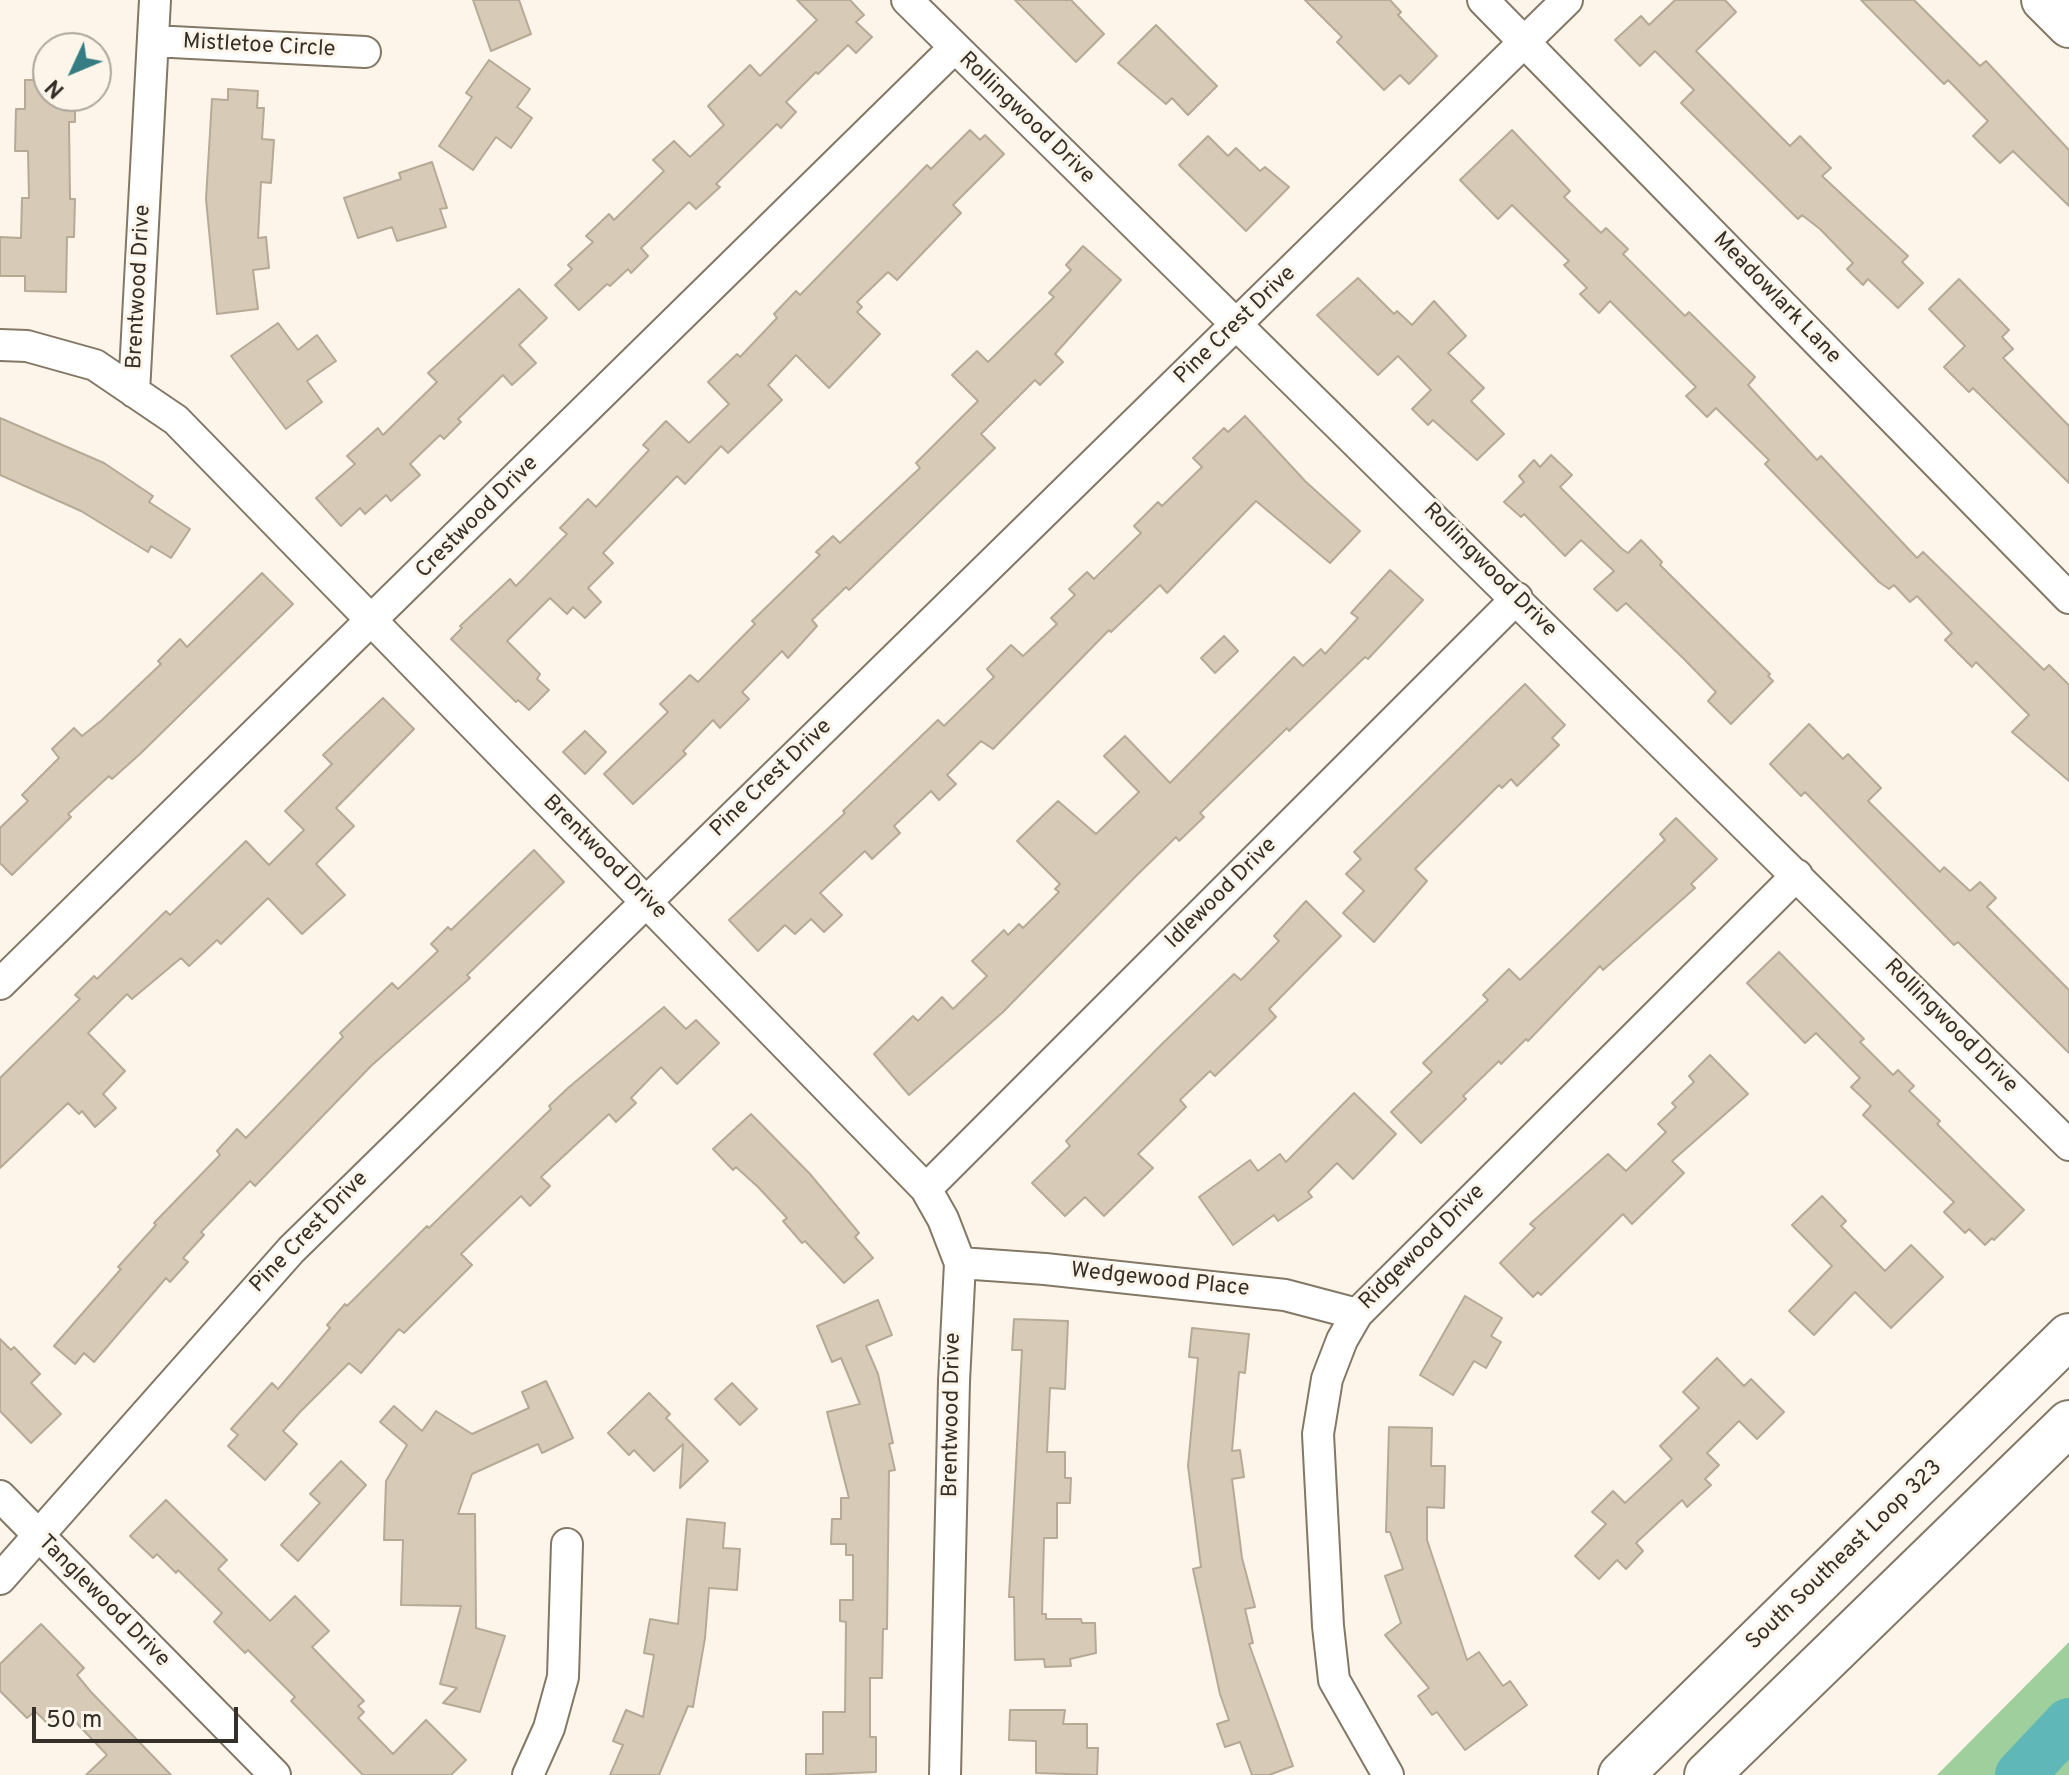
<!DOCTYPE html>
<style>
body{margin:0}
#map{position:relative;width:2069px;height:1775px;overflow:hidden;background:#fdf5e9;font-family:Overpass,sans-serif}
canvas{display:block}
.north{position:absolute;left:32px;top:32px;width:80px;height:80px;box-sizing:border-box;background:#fdf5e9;border:2px solid #ada69c;border-radius:50%;rotate:226deg;font-size:22px;font-weight:700;line-height:32px;text-align:center;color:#342f28}
.north::after{content:'';display:block;margin:auto;width:28px;height:36px;background:#357d83;clip-path:polygon(50% 0,100% 100%,50% 72%,0 100%)}
.scale{position:absolute;left:32px;top:1707px;width:206px;height:36px;box-sizing:border-box;border:4px solid #342f28;border-top:0;padding-left:10px;font-size:24px;line-height:28px;white-space:nowrap;color:#342f28;-webkit-text-stroke:6px #fdf5e9;paint-order:stroke}
</style>
<div id="map">
<canvas width="2069" height="1775"></canvas>
<div class="north">N</div>
<div class="scale">50 m</div>
</div>
<script>
const context = document.querySelector('canvas').getContext('2d');
context.lineJoin = 'round';
function fillPath(path, color) { context.fillStyle = color; context.fill(path, 'evenodd'); }
const toPath = rows => new Path2D(rows.map(r => 'M' + r).join(''));
function strokePath(path, color, width, dash) { context.strokeStyle = color; context.lineWidth = width; context.lineCap = dash ? 'butt' : 'round'; context.setLineDash(dash || []); context.stroke(path); }
function label(font, color, halo, rows, align = 'center') {
  context.font = font + ' Overpass,sans-serif'; context.lineWidth = 6; context.setLineDash([]); context.textBaseline = 'middle'; context.strokeStyle = halo; context.fillStyle = color; for (const [text, x, y, turn = 0] of rows) {
    context.save(); context.translate(x, y); context.rotate((+turn || 0) * Math.PI / 180); context.textAlign = isNaN(turn) ? turn : align; if (halo) context.strokeText(text, 0, 0); context.fillText(text, 0, 0); context.restore();
  }
}
fillPath(toPath([
 [2069,1642,2069,1775,1937,1775]
]), '#9fcf9d');
strokePath(toPath([
 [2020,1775,2069,1723]
]), '#60b7b7', 50);
const building = toPath([
 [473,0,519,0,531,34,491,51,473,0],
 [797,0,850,0,864,15,856,22,872,37,856,53,848,45,818,74,816,72,786,102,796,112,781,128,777,124,716,184,720,187,696,209,689,202,641,248,648,256,631,273,628,269,610,286,607,284,579,310,555,285,572,269,568,265,593,242,586,236,609,214,614,220,664,171,653,160,674,141,690,157,724,125,708,106,750,65,760,76,817,20,797,0],
 [1015,0,1071,0,1104,34,1076,62,1015,0],
 [1305,0,1390,0,1401,12,1398,15,1437,56,1409,84,1400,75,1384,90,1337,42,1342,37,1305,0],
 [1675,0,1725,0,1736,12,1696,51,1790,146,1800,136,1831,168,1822,176,1908,256,1902,262,1923,283,1898,308,1868,279,1863,285,1847,269,1853,263,1820,229,1802,215,1798,219,1681,103,1694,90,1655,51,1640,66,1615,40,1641,16,1649,25,1675,0],
 [1861,0,1914,0,1980,66,1986,61,2069,150,2069,206,2013,151,2000,163,1973,136,1988,121,1948,80,1944,84,1861,0],
 [1156,25,1217,86,1188,115,1172,98,1166,104,1118,63,1156,25],
 [489,60,530,89,517,107,532,118,511,148,496,137,473,170,439,146,472,97,466,93,489,60],
 [25,80,48,80,48,96,75,96,75,122,69,122,70,199,75,199,74,237,67,237,66,292,25,291,25,276,0,276,0,237,21,238,22,198,29,198,28,151,15,151,16,109,25,109,25,80],
 [228,89,258,91,257,108,264,108,262,139,274,140,271,183,261,182,258,238,266,237,269,268,253,270,258,309,217,314,206,199,212,99,228,100,228,89],
 [970,130,980,140,985,135,1004,154,953,205,961,213,914,262,897,280,888,272,857,302,862,307,857,312,880,334,829,388,796,355,768,385,782,400,728,453,721,446,685,484,677,476,603,553,613,563,588,588,601,602,585,618,573,607,567,614,550,598,507,641,540,674,537,679,549,690,529,710,518,700,516,702,451,639,462,628,460,626,510,579,516,586,567,534,560,528,588,499,596,507,649,450,643,445,666,421,689,443,729,404,708,382,737,354,740,357,777,318,774,314,796,291,800,295,927,165,931,169,970,130],
 [1512,130,1570,191,1564,197,1601,233,1606,228,1628,249,1623,254,1685,316,1689,312,1755,377,1748,385,1817,460,1821,456,1917,558,1923,552,2044,670,2049,665,2069,685,2069,781,2012,732,2029,715,1976,662,1972,667,1945,640,1952,633,1917,596,1910,602,1894,585,1889,589,1879,582,1765,464,1769,460,1716,408,1707,417,1686,396,1696,387,1610,301,1599,313,1580,294,1587,288,1564,265,1569,261,1512,205,1498,219,1460,180,1512,130],
 [1208,136,1228,156,1236,148,1260,171,1265,167,1289,187,1246,231,1179,165,1208,136],
 [432,162,447,208,440,209,446,227,397,241,392,227,358,238,344,198,401,179,399,173,432,162],
 [1083,246,1121,280,1055,354,1063,362,1040,385,1035,380,981,434,995,448,849,590,846,587,812,620,817,626,788,658,782,651,742,692,749,699,720,728,713,720,683,751,686,754,633,804,604,774,668,712,660,704,690,675,698,682,755,624,752,621,820,555,816,552,833,536,840,543,920,468,916,463,978,401,952,375,977,351,988,362,1054,297,1049,293,1071,270,1066,265,1083,246],
 [1358,278,1394,314,1397,311,1412,325,1434,301,1466,336,1448,353,1484,388,1471,401,1504,434,1477,460,1433,420,1428,425,1412,409,1431,390,1398,356,1378,375,1317,315,1358,278],
 [1959,279,2009,330,2002,337,2013,349,2003,358,2069,426,2069,483,1973,388,1969,392,1944,367,1965,346,1929,309,1959,279],
 [519,289,547,318,519,345,536,363,512,385,503,375,458,419,461,422,444,439,440,435,410,464,420,475,391,501,386,495,365,514,360,508,341,526,316,498,355,464,347,456,378,428,383,435,437,382,428,373,519,289],
 [278,323,298,350,317,335,336,361,307,381,322,402,286,429,231,356,278,323],
 [1245,416,1305,481,1360,531,1330,563,1256,501,1167,593,1160,585,1111,632,1109,630,993,749,981,741,947,775,956,784,939,800,931,791,894,826,900,833,872,859,865,851,820,893,842,915,824,932,811,919,795,934,785,925,758,951,729,920,845,813,843,811,938,720,944,726,994,677,987,669,1011,645,1023,656,1057,624,1051,618,1075,595,1069,589,1087,572,1094,579,1141,533,1134,526,1158,502,1162,506,1202,467,1193,458,1224,428,1228,432,1245,416],
 [0,418,104,463,153,496,149,502,190,529,171,558,151,546,148,552,81,511,0,475,0,418],
 [1551,455,1572,475,1560,487,1622,549,1628,553,1641,540,1662,562,1660,565,1770,674,1768,676,1773,681,1731,724,1708,701,1716,692,1684,659,1626,603,1617,611,1594,589,1614,571,1581,540,1565,556,1524,514,1521,517,1504,502,1524,482,1519,476,1534,460,1540,467,1551,455],
 [1390,570,1423,600,1368,659,1365,657,1289,731,1287,728,1200,813,1204,817,1179,841,1176,837,1136,876,1003,1012,909,1095,874,1054,913,1016,918,1021,942,997,953,1009,987,976,972,961,1004,930,1008,935,1019,924,1023,928,1059,892,1055,889,1060,884,1017,841,1058,801,1096,834,1139,792,1104,756,1125,736,1170,783,1294,657,1303,666,1321,649,1325,654,1358,618,1351,613,1390,570],
 [262,573,293,604,140,754,112,779,109,776,68,814,71,817,12,875,0,863,0,828,28,801,22,795,59,758,52,749,74,728,82,736,102,720,161,664,158,661,180,639,187,647,262,573],
 [1224,636,1238,651,1215,673,1201,658,1224,636],
 [1525,684,1565,725,1552,738,1559,745,1517,786,1511,779,1502,788,1499,785,1415,869,1427,881,1374,942,1343,913,1364,891,1346,874,1361,859,1354,852,1525,684],
 [383,698,414,729,336,808,354,826,316,864,345,895,302,934,268,898,221,944,217,940,189,966,181,958,132,999,127,994,88,1033,125,1071,103,1094,116,1108,95,1127,82,1111,79,1114,68,1103,0,1168,0,1078,80,999,75,995,94,976,97,979,166,911,170,915,246,841,269,865,304,830,285,811,332,764,323,755,383,698],
 [1809,724,1843,759,1848,754,1881,788,1868,801,1940,872,1944,867,1970,891,1980,882,1996,898,1987,907,2069,990,2069,1053,1958,942,1954,945,1805,792,1801,796,1770,764,1809,724],
 [585,731,606,752,585,774,563,752,585,731],
 [1676,818,1717,859,1691,884,1695,888,1603,970,1600,966,1528,1041,1526,1039,1501,1064,1499,1061,1463,1096,1466,1099,1421,1143,1391,1112,1432,1072,1423,1063,1488,1000,1483,995,1509,969,1520,980,1665,840,1660,834,1676,818],
 [534,850,564,882,467,975,470,978,371,1066,255,1186,250,1181,201,1232,204,1235,183,1258,188,1262,170,1282,166,1278,94,1362,84,1353,75,1364,54,1346,121,1269,118,1267,156,1225,154,1223,220,1155,217,1151,237,1129,246,1138,343,1037,340,1033,392,983,398,989,438,951,431,944,448,927,451,930,534,850],
 [1306,901,1341,936,1269,1009,1276,1017,1215,1076,1210,1071,1180,1100,1186,1107,1138,1154,1153,1168,1104,1216,1085,1197,1065,1216,1032,1183,1070,1146,1066,1141,1161,1045,1234,974,1241,980,1279,941,1274,936,1306,901],
 [1779,952,1864,1039,1860,1042,1893,1075,1898,1070,1914,1086,1909,1091,1940,1121,1937,1124,2024,1210,1994,1240,1992,1238,1985,1245,1969,1229,1965,1233,1944,1212,1954,1202,1863,1115,1871,1106,1851,1087,1860,1078,1816,1033,1805,1043,1747,983,1779,952],
 [664,1007,686,1029,696,1020,719,1043,677,1084,661,1067,631,1098,636,1103,616,1122,609,1114,541,1177,550,1186,530,1206,521,1196,461,1254,472,1265,404,1333,399,1329,361,1373,349,1363,300,1412,283,1431,297,1444,265,1480,228,1446,238,1435,231,1429,272,1383,278,1389,330,1328,327,1325,345,1304,347,1306,427,1226,429,1228,551,1109,549,1106,568,1088,664,1007],
 [1710,1055,1748,1094,1672,1161,1684,1173,1632,1224,1623,1214,1541,1295,1538,1292,1533,1297,1500,1263,1535,1228,1530,1224,1608,1154,1626,1171,1666,1132,1658,1124,1676,1107,1672,1103,1694,1082,1689,1076,1710,1055],
 [1354,1093,1396,1134,1353,1179,1337,1163,1308,1192,1312,1197,1278,1221,1274,1215,1233,1245,1199,1197,1250,1160,1258,1171,1280,1154,1286,1162,1354,1093],
 [751,1114,810,1174,859,1233,855,1237,873,1258,844,1283,805,1241,802,1243,783,1221,787,1218,758,1187,736,1167,733,1170,713,1149,751,1114],
 [1822,1196,1846,1221,1841,1226,1885,1271,1911,1245,1943,1277,1891,1328,1855,1292,1814,1335,1789,1311,1832,1266,1792,1225,1822,1196],
 [1465,1296,1502,1318,1491,1336,1501,1342,1486,1368,1474,1361,1453,1395,1420,1375,1465,1296],
 [878,1300,892,1335,866,1346,878,1374,893,1443,889,1444,895,1470,889,1471,887,1629,883,1629,882,1678,870,1678,870,1737,876,1737,876,1772,806,1775,806,1754,823,1754,823,1712,845,1712,846,1622,840,1621,840,1600,853,1600,853,1555,846,1555,846,1544,831,1544,832,1519,841,1519,841,1498,849,1498,827,1412,860,1404,841,1358,832,1362,817,1326,878,1300],
 [1014,1319,1068,1321,1065,1389,1050,1388,1047,1452,1065,1452,1065,1478,1071,1478,1070,1503,1057,1503,1057,1538,1044,1538,1042,1614,1046,1614,1046,1619,1081,1619,1082,1623,1095,1623,1096,1653,1070,1659,1071,1666,1045,1667,1044,1659,1015,1660,1014,1597,1009,1597,1022,1350,1012,1350,1014,1319],
 [1192,1328,1249,1334,1245,1373,1239,1372,1232,1451,1240,1450,1244,1477,1232,1479,1242,1558,1255,1607,1245,1609,1253,1643,1249,1644,1293,1766,1269,1775,1252,1775,1240,1742,1225,1747,1217,1724,1229,1720,1220,1694,1193,1569,1201,1567,1188,1466,1198,1358,1189,1357,1192,1328],
 [0,1339,11,1350,14,1347,40,1374,31,1383,61,1414,31,1443,0,1411,0,1339],
 [1717,1358,1744,1386,1751,1379,1784,1412,1757,1439,1739,1421,1707,1453,1719,1465,1705,1479,1711,1485,1687,1507,1682,1500,1636,1543,1643,1551,1626,1569,1617,1560,1599,1579,1575,1556,1606,1524,1592,1512,1613,1491,1625,1503,1672,1459,1660,1446,1699,1408,1683,1392,1717,1358],
 [546,1381,573,1438,542,1453,538,1444,472,1474,458,1514,475,1514,476,1628,505,1636,480,1712,443,1703,457,1688,440,1684,461,1606,401,1605,403,1540,384,1540,386,1481,407,1445,380,1422,394,1406,422,1431,436,1411,472,1434,529,1408,522,1392,546,1381],
 [732,1383,757,1409,740,1425,715,1399,732,1383],
 [649,1393,670,1414,666,1418,708,1461,680,1488,683,1444,654,1471,634,1450,629,1455,608,1433,649,1393],
 [1389,1427,1432,1428,1431,1466,1445,1466,1444,1508,1427,1507,1427,1540,1467,1660,1479,1652,1503,1686,1510,1681,1527,1705,1465,1750,1437,1712,1432,1715,1418,1696,1429,1688,1385,1635,1401,1623,1385,1576,1403,1569,1390,1532,1386,1532,1389,1427],
 [341,1461,366,1485,298,1561,281,1545,320,1503,310,1494,341,1461],
 [166,1500,227,1560,218,1569,270,1621,295,1596,329,1631,312,1647,364,1701,358,1706,364,1712,358,1718,393,1754,426,1720,466,1760,451,1775,363,1775,291,1701,295,1697,248,1650,245,1653,214,1622,222,1613,178,1570,176,1573,157,1554,153,1558,130,1536,166,1500],
 [687,1519,725,1523,723,1548,740,1549,737,1590,709,1588,705,1638,693,1707,688,1706,659,1775,610,1775,623,1745,613,1741,626,1710,643,1717,654,1655,644,1653,650,1619,678,1624,687,1519],
 [41,1624,84,1668,77,1675,91,1692,171,1775,86,1775,107,1755,68,1714,53,1729,35,1711,27,1718,0,1691,0,1664,41,1624],
 [1010,1710,1065,1710,1063,1724,1087,1724,1087,1748,1098,1748,1097,1775,1036,1773,1036,1741,1009,1740,1010,1710]
]);
fillPath(building, '#d7cab6');
strokePath(building, '#b6aa96', 2);
const street = toPath([
 [907,0,2069,1145],
 [1483,0,2069,598],
 [153,41,365,52],
 [0,345,27,346,95,365,176,420,926,1189,943,1219,960,1263,954,1381,945,1775],
 [134,392,155,0],
 [0,984,953,49],
 [926,1189,1517,598],
 [960,1263,1045,1269,1285,1295,1357,1314],
 [0,1496,275,1775],
 [0,1579,291,1250,1567,0],
 [528,1775,549,1728,563,1677,567,1544],
 [1388,1775,1334,1680,1328,1626,1318,1434,1327,1379,1342,1340,1357,1314,1797,875]
]);
const secondary = toPath([
 [2043,0,2069,26]
]);
const highway = toPath([
 [1621,1775,2069,1336],
 [1707,1775,2069,1423]
]);
strokePath(street, '#837765', 34);
strokePath(secondary, '#837765', 46);
strokePath(highway, '#837765', 48);
strokePath(street, '#fff', 30);
strokePath(secondary, '#fff', 42);
strokePath(highway, '#fff', 44);
label('22px', '#342f28', '#fdf5e9', [
 ["Mistletoe Circle",259,47,3],
 ["Rollingwood Drive",1026,119,44],
 ["Brentwood Drive",140,287,-87],
 ["Meadowlark Lane",1776,299,46],
 ["Pine Crest Drive",1236,326,-44],
 ["Crestwood Drive",478,518,-45],
 ["Rollingwood Drive",1489,571,45],
 ["Pine Crest Drive",772,779,-44],
 ["Brentwood Drive",604,858,45],
 ["Idlewood Drive",1222,894,-45],
 ["Rollingwood Drive",1950,1027,45],
 ["Pine Crest Drive",310,1233,-46],
 ["Ridgewood Drive",1423,1248,-45],
 ["Wedgewood Place",1160,1281,6],
 ["Brentwood Drive",953,1415,-89],
 ["South Southeast Loop 323",1845,1556,-44],
 ["Tanglewood Drive",103,1602,45]
]);
</script>
